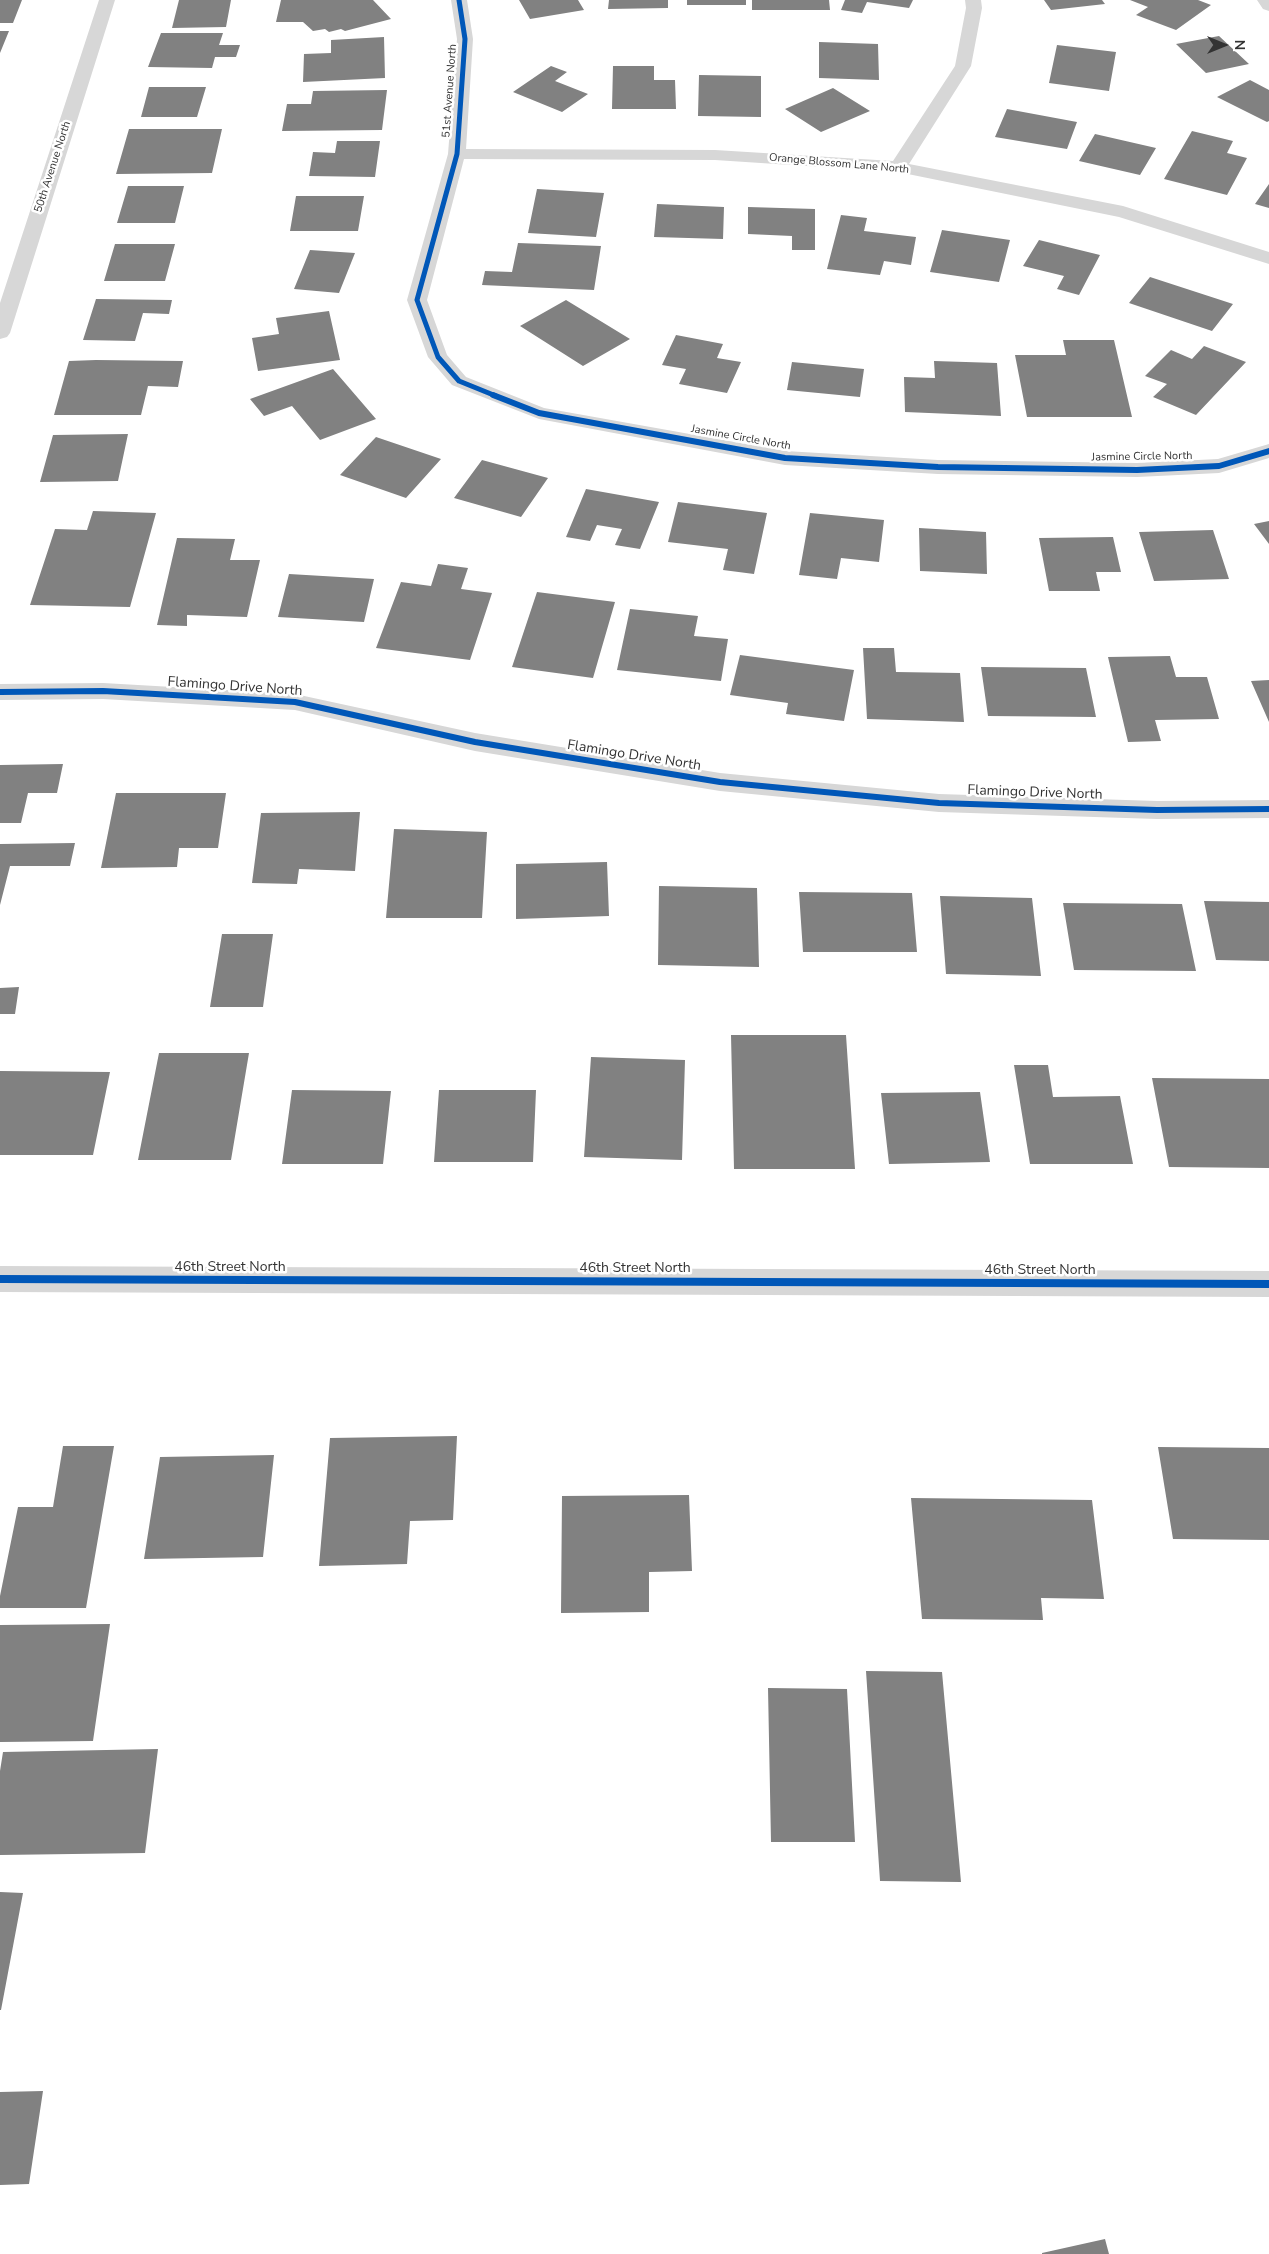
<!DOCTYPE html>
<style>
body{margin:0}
#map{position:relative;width:1269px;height:2254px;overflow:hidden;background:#fff;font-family:"Nunito Sans",sans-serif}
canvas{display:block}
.north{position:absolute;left:1199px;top:20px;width:50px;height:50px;-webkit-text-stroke:4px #fff;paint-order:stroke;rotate:90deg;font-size:14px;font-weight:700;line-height:20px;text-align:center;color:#333}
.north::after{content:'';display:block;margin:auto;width:18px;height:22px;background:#333;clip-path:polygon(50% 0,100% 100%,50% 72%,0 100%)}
</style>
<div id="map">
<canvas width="1269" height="2254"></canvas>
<div class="north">N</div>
</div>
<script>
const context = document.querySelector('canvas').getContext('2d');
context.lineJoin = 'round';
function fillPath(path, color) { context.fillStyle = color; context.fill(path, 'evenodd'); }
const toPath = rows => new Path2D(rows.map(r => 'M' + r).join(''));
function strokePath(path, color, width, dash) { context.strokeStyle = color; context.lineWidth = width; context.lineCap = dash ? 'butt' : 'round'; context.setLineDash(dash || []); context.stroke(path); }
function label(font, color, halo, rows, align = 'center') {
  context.font = font + ' "Nunito Sans",sans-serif'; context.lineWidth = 5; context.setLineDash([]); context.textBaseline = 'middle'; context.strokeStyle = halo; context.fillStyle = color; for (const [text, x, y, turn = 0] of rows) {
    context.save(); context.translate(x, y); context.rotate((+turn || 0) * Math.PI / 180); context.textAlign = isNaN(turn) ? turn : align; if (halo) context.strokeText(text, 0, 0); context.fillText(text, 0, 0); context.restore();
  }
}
fillPath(toPath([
 [0,0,22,0,13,23,0,23],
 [179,0,231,0,226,27,172,28],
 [281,0,373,0,391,19,345,31,341,29,329,32,325,29,313,31,303,22,276,22],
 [519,0,578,0,584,10,530,19],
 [609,0,668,0,668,8,608,9],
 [687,0,746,0,746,5,687,5],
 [752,0,829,0,830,10,752,10],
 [845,0,913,0,909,8,867,2,862,13,841,10],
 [1044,0,1102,0,1105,4,1051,10],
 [1130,0,1198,0,1211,5,1176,30,1136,15,1148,7],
 [0,31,9,31,0,53],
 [161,33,223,33,219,45,240,45,236,57,215,57,212,68,148,67],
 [1219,36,1249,64,1206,73,1176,44],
 [384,37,385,78,303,82,304,54,331,53,331,40],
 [819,42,878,44,879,80,819,78],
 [1057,45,1116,52,1109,91,1049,83],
 [551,66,567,72,555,81,588,94,562,112,513,92],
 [613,66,654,66,654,80,675,80,676,109,612,109],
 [699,75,761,76,761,117,698,116],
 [1250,80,1269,90,1269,121,1267,122,1217,97],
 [149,87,206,87,197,117,141,117],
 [833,88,870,111,821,132,785,109],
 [387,90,382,130,282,131,287,104,311,104,313,91],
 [1007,109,1077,122,1067,149,995,137],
 [129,129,222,129,212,173,116,174],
 [1192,131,1233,141,1227,153,1247,158,1227,195,1164,179],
 [1095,134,1156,148,1140,175,1079,161],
 [337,141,380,141,375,177,309,176,313,152,335,153],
 [1269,184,1269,208,1255,204],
 [128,186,184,186,175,223,117,223],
 [537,189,604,193,596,237,528,233],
 [296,196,364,196,358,231,290,231],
 [657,204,724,207,723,239,654,237],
 [748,207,815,209,815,250,792,250,792,236,748,234],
 [841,215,867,218,864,231,916,237,911,265,884,261,880,275,827,269],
 [942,230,1010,240,999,282,930,272],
 [1039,240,1100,255,1079,295,1057,289,1064,276,1023,266],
 [518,243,601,246,594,290,482,285,485,271,512,272],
 [115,244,175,244,165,281,104,281],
 [310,250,355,253,339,293,294,289],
 [1150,277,1233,304,1212,331,1129,303],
 [96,299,172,300,169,314,143,313,135,341,83,340],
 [566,300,630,339,583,366,520,326],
 [329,311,340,360,258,371,252,338,279,334,276,318],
 [676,335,723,344,717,358,741,362,727,393,679,384,686,369,662,365],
 [1063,340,1114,340,1132,417,1027,417,1015,355,1066,355],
 [1204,346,1246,362,1196,415,1153,397,1167,384,1145,376,1171,350,1192,359],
 [69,361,96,360,183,361,178,387,148,386,141,415,54,415],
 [934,361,997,363,1001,416,905,412,904,377,935,378],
 [792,362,864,369,860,397,787,390],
 [333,369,376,419,320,440,292,406,264,416,250,399],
 [128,434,118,481,40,482,53,435],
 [376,437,441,459,406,498,340,475],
 [482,460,548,478,521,517,454,498],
 [586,489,659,502,640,549,615,545,622,529,597,525,590,541,566,537],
 [678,502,767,513,754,574,723,570,728,549,668,542],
 [93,511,156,513,130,607,30,605,55,529,87,530],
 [810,513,884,520,879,562,841,558,837,579,799,575],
 [1269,521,1269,544,1254,524],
 [919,528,986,532,987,574,920,571],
 [1213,530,1229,579,1154,581,1139,532],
 [1113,537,1121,572,1096,572,1100,591,1049,591,1039,538],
 [177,538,235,539,230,560,260,560,247,617,187,615,187,626,157,625],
 [438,564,468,568,461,589,492,593,470,660,376,648,401,582,431,586],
 [289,574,374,579,364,622,278,617],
 [537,592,615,602,593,678,512,667],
 [630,609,698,616,694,636,728,639,721,681,617,670],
 [863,648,894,648,896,672,960,673,964,722,867,719],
 [740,655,854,670,844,721,786,714,788,703,730,695],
 [1170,656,1176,677,1207,677,1219,719,1155,720,1161,741,1128,742,1108,657],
 [981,667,1086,668,1096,717,988,716],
 [1269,680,1269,722,1251,681],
 [63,764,57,793,28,793,21,823,0,823,0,765],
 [116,793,226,793,218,848,179,848,177,867,101,868],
 [360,812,355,871,299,869,297,884,252,883,261,813],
 [394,829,487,832,482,918,386,918],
 [75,843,70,866,10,866,0,905,0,844],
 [607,862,609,916,516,919,516,864],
 [659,886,757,888,759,967,658,965],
 [799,892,912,893,917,952,803,952],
 [940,896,1032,898,1041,976,946,974],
 [1204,901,1269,902,1269,961,1216,960],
 [1063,903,1182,904,1196,971,1074,970],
 [222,934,273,934,263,1007,210,1007],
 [19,987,15,1014,0,1014,0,988],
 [731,1035,846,1035,855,1169,734,1169],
 [159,1053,249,1053,231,1160,138,1160],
 [591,1057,685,1060,682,1160,584,1157],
 [1014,1065,1048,1065,1053,1097,1120,1096,1133,1164,1030,1164],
 [0,1071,110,1072,93,1155,0,1155],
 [1152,1078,1269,1079,1269,1168,1169,1167],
 [292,1090,391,1091,383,1164,282,1164],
 [439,1090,536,1090,533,1162,434,1162],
 [980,1092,990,1162,889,1164,881,1093],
 [457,1436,453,1520,410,1521,407,1564,319,1566,330,1438],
 [63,1446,114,1446,86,1608,0,1608,0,1596,18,1507,53,1507],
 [1158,1447,1269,1448,1269,1540,1173,1539],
 [274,1455,263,1557,144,1559,160,1457],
 [689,1495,692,1571,649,1572,649,1612,561,1613,562,1496],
 [911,1498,1092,1500,1104,1599,1041,1598,1043,1620,922,1619],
 [110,1624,93,1741,0,1742,0,1625],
 [866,1671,942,1672,961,1882,880,1881],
 [768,1688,847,1689,855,1842,771,1842],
 [158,1749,145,1853,0,1855,0,1771,3,1752],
 [0,1892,23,1893,1,2010,0,2010],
 [43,2091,29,2184,0,2185,0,2092],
 [1105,2239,1109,2254,1042,2254,1042,2253]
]), '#818181');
fillPath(toPath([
 [99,0,115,0,10,333,7,337,0,339,0,303,99,0],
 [451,0,467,0,473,39,466,149,715,150,893,161,955,66,966,8,965,0,981,0,982,8,971,66,909,164,1123,206,1269,252,1269,264,1119,217,898,172,715,160,464,159,427,300,447,355,466,377,544,408,785,451,938,460,1137,463,1218,459,1269,444,1269,458,1219,473,1137,477,938,474,785,465,539,419,452,385,428,357,407,300,448,154,457,39,451,0],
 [1257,0,1269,0,1269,11,1263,9,1257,0],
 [103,683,295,694,475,733,720,773,939,794,1157,801,1269,800,1269,818,1157,819,939,812,720,791,475,751,295,710,103,699,0,700,0,684,103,683]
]), '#d7d7d7');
fillPath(toPath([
 [0,1266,1269,1271,1269,1297,0,1292,0,1266]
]), '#d7d7d7');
strokePath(toPath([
 [459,0,465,39,457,154,417,300,438,357,459,381,496,396]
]), '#0057b8', 5);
strokePath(toPath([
 [493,395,539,413,785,458,938,467,1137,470,1219,466,1269,451],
 [0,692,103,691,295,702,475,742,720,782,939,803,1157,810,1269,809]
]), '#0057b8', 6);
strokePath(toPath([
 [0,1279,1269,1284]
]), '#0057b8', 8);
label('11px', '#333', '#fff', [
 ["51st Avenue North",450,91,-86],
 ["Orange Blossom Lane North",839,164,5],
 ["50th Avenue North",53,167,-72],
 ["Jasmine Circle North",741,438,10],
 ["Jasmine Circle North",1142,457,-1]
]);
label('14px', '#333', '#fff', [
 ["Flamingo Drive North",235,687,4],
 ["Flamingo Drive North",634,756,9],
 ["Flamingo Drive North",1035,793,2],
 ["46th Street North",230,1268],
 ["46th Street North",635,1269],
 ["46th Street North",1040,1271]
]);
</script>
